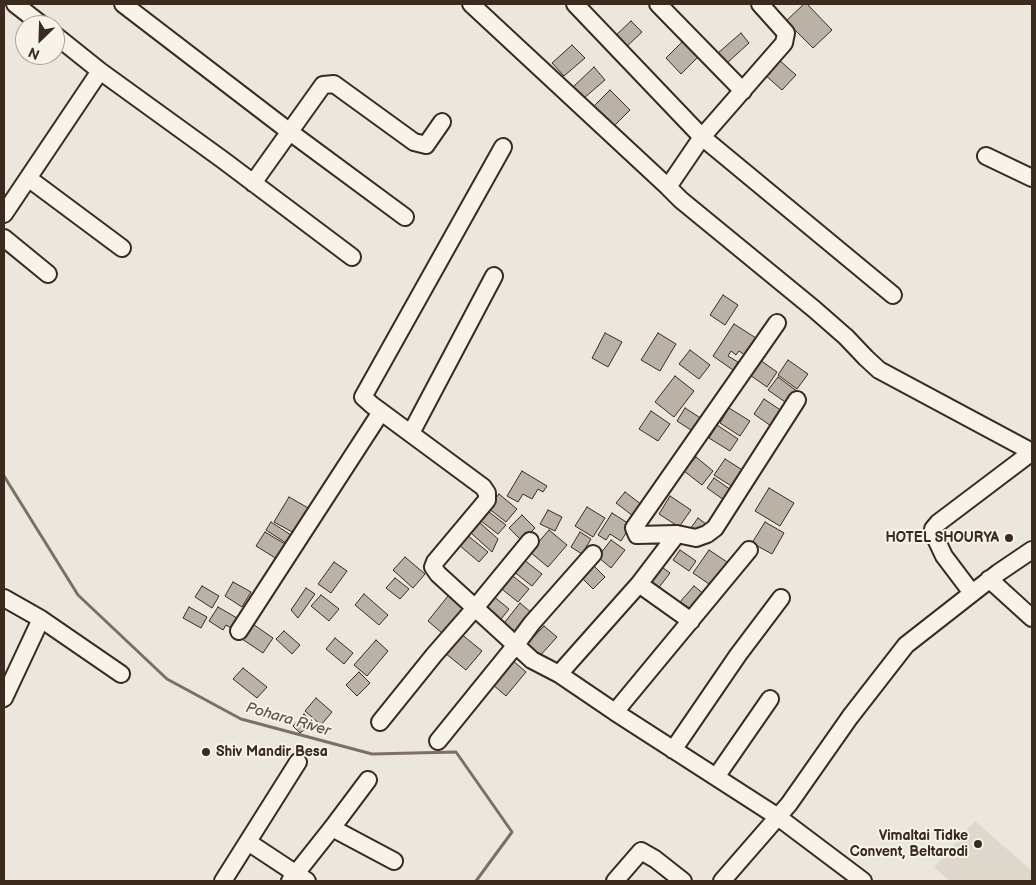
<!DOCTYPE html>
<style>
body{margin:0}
#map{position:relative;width:1036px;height:885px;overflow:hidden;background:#ece7dc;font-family:"Balsamiq Sans",sans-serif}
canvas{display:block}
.frame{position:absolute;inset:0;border:5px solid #3b2a1e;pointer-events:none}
.north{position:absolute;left:15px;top:15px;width:50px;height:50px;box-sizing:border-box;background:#f7f3e8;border:1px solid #aca397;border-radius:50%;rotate:204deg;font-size:14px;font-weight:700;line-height:20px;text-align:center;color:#3b2a1e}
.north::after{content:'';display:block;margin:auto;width:18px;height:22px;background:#3b2a1e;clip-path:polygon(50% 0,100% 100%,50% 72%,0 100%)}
</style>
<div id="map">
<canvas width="1036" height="885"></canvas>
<div class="frame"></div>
<div class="north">N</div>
</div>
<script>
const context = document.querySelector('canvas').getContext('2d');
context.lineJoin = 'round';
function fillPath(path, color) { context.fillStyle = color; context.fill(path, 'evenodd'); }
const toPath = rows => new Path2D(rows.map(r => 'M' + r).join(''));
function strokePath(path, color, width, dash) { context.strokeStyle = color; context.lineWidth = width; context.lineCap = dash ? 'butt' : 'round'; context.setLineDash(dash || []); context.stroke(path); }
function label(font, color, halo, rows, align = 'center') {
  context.font = font + ' "Balsamiq Sans",sans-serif'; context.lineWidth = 4; context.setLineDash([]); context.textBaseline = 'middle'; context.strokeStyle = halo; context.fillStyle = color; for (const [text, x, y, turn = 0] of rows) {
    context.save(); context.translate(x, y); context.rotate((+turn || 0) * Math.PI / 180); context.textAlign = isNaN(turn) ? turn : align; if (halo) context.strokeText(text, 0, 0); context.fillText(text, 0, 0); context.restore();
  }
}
fillPath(toPath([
 [975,821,1032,871,1032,881,950,881,934,867]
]), '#ddd7cc');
strokePath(toPath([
 [4,476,78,595,167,679,241,719,372,754,456,752,512,832,476,881]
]), '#7c7064', 3);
const building = toPath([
 [804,4,807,4,832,30,813,48,786,21,804,4],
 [631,21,642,32,624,49,613,38,631,21],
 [741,33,749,43,727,63,718,53,741,33],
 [683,41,699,56,681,74,666,58,683,41],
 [572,45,585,58,564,76,552,63,572,45],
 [778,59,796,75,782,90,764,74,778,59],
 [594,67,605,80,584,98,573,87,594,67],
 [610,90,630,110,614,126,594,106,610,90],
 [723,295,738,305,725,325,710,315,723,295],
 [734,324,756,338,745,355,739,351,736,355,731,351,728,356,738,362,733,370,713,356,734,324],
 [605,333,622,342,608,367,592,358,605,333],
 [658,333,676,344,660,371,641,360,658,333],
 [690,350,710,365,699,379,679,364,690,350],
 [760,360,777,372,767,387,750,375,760,360],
 [788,360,808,374,797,389,778,375,788,360],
 [675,376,694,391,674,417,655,402,675,376],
 [778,377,798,392,788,404,768,390,778,377],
 [764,399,782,411,771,426,754,414,764,399],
 [685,408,702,419,694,432,677,421,685,408],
 [729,408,750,421,740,436,720,423,729,408],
 [651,411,670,424,658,441,639,429,651,411],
 [717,425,738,439,730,451,709,438,717,425],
 [696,457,713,471,702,485,684,471,696,457],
 [725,459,744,471,733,487,714,475,725,459],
 [522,471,547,486,543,492,538,489,532,499,523,494,518,502,507,496,522,471],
 [714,478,731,490,724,500,707,488,714,478],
 [769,488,794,503,780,526,755,511,769,488],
 [625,492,646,508,637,519,616,503,625,492],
 [499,494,517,509,506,522,488,508,499,494],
 [670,496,691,510,679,527,659,514,670,496],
 [289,497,310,509,296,534,274,522,289,497],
 [587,507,605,518,593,537,575,526,587,507],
 [548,510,562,517,555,531,540,524,548,510],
 [489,512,506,525,498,534,481,521,489,512],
 [612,513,631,525,621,541,610,534,606,540,598,535,612,513],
 [522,515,535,528,522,541,509,528,522,515],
 [698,518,706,524,696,538,688,532,698,518],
 [271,522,294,537,289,545,266,530,271,522],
 [765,522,784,533,772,554,752,543,765,522],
 [480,523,498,539,492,552,471,533,480,523],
 [549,530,567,545,548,567,530,552,549,530],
 [265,532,285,544,277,559,256,546,265,532],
 [580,532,591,539,582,554,571,547,580,532],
 [467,535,488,552,479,562,459,545,467,535],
 [611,540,625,550,611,568,598,557,611,540],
 [680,550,696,561,689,571,673,560,680,550],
 [709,550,727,562,712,586,693,573,709,550],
 [405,557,425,574,413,588,393,570,405,557],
 [523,559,542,574,532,586,513,571,523,559],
 [334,562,347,571,331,593,318,584,334,562],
 [593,565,605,577,593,589,581,577,593,565],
 [659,565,670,573,657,590,646,583,659,565],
 [509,573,529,589,518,602,498,586,509,573],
 [395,578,409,589,400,599,386,588,395,578],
 [233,582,251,592,242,607,225,596,233,582],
 [202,586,219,596,212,608,195,597,202,586],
 [694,586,705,595,691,611,680,602,694,586],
 [306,588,315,594,298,618,291,610,306,588],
 [364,594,388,615,379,625,355,605,364,594],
 [321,595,339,609,329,621,311,606,321,595],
 [492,595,509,609,498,623,481,608,492,595],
 [448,596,463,608,442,633,428,621,448,596],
 [520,603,533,614,513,638,501,627,520,603],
 [189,607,207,617,201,628,183,618,189,607],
 [218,607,237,618,231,628,226,625,223,630,209,621,218,607],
 [250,622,273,638,263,653,239,637,250,622],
 [544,626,557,637,538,658,525,646,544,626],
 [284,631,300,645,292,654,276,639,284,631],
 [460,633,482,651,466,670,445,653,460,633],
 [335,638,353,653,344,664,326,649,335,638],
 [376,640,388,651,367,676,354,665,376,640],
 [512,660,526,672,506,696,492,684,512,660],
 [243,668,267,687,257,698,233,679,243,668],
 [359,672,370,683,357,696,346,685,359,672],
 [316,698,332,712,321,725,305,711,316,698],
 [304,714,317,726,311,732,307,728,300,733,293,726,304,714]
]);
fillPath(building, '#bab2a7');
strokePath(building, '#3b2a1e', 1);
const minor = toPath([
 [15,4,42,25],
 [123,4,290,132,405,217],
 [471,4,668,187],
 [575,4,702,137,668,187,681,200,814,309,846,337,866,358,879,370,1032,452,938,523,933,529,936,539,944,556,972,593],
 [658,4,743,91],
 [760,4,786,33,784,43,702,137,893,295],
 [55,35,100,71,223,160,352,257],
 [503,147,363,397,372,405,483,487,487,493,487,500,435,562,433,567,438,574,532,660,559,674,615,712,778,817,863,881],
 [986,156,1032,178],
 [28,178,122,248],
 [253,183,323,85,334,84,414,142,426,145,442,122],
 [4,214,100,71],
 [4,238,48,274],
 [411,433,494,276],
 [677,534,637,535,634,528,777,323],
 [989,579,1032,618],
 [639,584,691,621],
 [4,598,41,619,121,674],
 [239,631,381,412],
 [559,674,639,584,677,534,696,538,707,534,715,528,797,400],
 [4,698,41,619],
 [615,712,749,550],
 [380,722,434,655,475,608,530,541],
 [438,741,515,646,532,623,593,554],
 [673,750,738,655,781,598],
 [716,777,770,699],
 [332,828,394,861],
 [248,842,307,881],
 [223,881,298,762],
 [290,881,332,828,368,780],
 [615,881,641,851,655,859,683,881],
 [722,881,789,804,850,717,906,645,998,573,1032,550]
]);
strokePath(minor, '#3b2a1e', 20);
strokePath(minor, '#f7f3e8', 16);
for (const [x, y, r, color] of [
 [1009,538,5,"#3b2a1e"],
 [206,752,5,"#3b2a1e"],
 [978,844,5,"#3b2a1e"]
]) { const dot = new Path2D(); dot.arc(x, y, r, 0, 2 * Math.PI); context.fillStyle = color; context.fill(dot); strokePath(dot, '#f7f3e8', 2); }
label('bold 14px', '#3b2a1e', '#f7f3e8', [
 ["HOTEL SHOURYA",999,538],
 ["Shiv Mandir Besa",216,752,"left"],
 ["Vimaltai Tidke",968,836],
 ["Convent, Beltarodi",968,852]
], 'right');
label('italic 15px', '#615347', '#f7f3e8', [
 ["Pohara River",288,720,16]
]);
</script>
